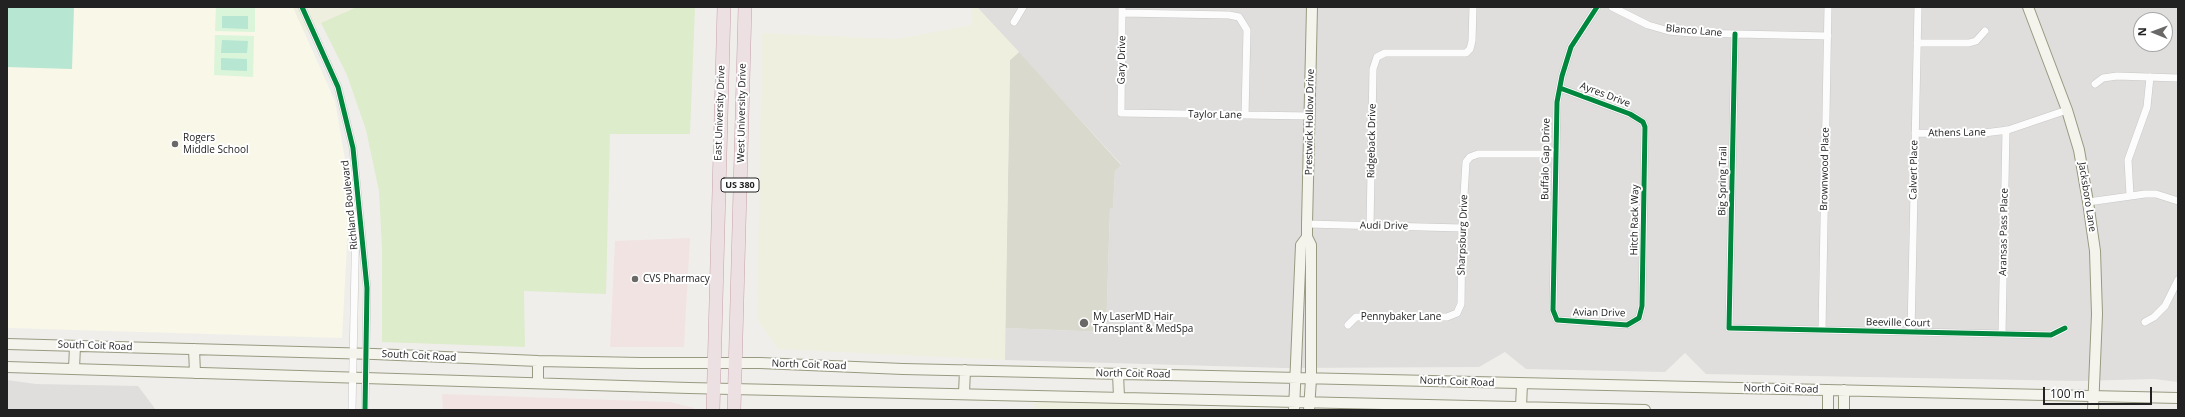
<!DOCTYPE html>
<style>
body{margin:0}
#map{position:relative;width:2185px;height:417px;overflow:hidden;background:#f0eeeb;font-family:"Open Sans",sans-serif}
canvas{display:block}
.frame{position:absolute;inset:0;border:8px solid #222;pointer-events:none}
.north{position:absolute;left:2133px;top:12px;width:40px;height:40px;box-sizing:border-box;background:#fff;border:1px solid #a7a7a7;border-radius:50%;rotate:271deg;font-size:11px;font-weight:700;line-height:16px;text-align:center;color:#222}
.north::after{content:'';display:block;margin:auto;width:14px;height:18px;background:#6a6968;clip-path:polygon(50% 0,100% 100%,50% 72%,0 100%)}
.scale{position:absolute;left:2043px;top:387px;width:109px;height:18px;box-sizing:border-box;border:2px solid #222;border-top:0;padding-left:5px;font-size:12px;line-height:14px;white-space:nowrap;color:#222;-webkit-text-stroke:3px #fff;paint-order:stroke}
</style>
<div id="map">
<canvas width="2185" height="417"></canvas>
<div class="frame"></div>
<div class="north">N</div>
<div class="scale">100 m</div>
</div>
<script>
const context = document.querySelector('canvas').getContext('2d');
context.lineJoin = 'round';
function fillPath(path, color) { context.fillStyle = color; context.fill(path, 'evenodd'); }
const toPath = rows => new Path2D(rows.map(r => 'M' + r).join(''));
function strokePath(path, color, width, dash) { context.strokeStyle = color; context.lineWidth = width; context.lineCap = dash ? 'butt' : 'round'; context.setLineDash(dash || []); context.stroke(path); }
function label(font, color, halo, rows, align = 'center') {
  context.font = font + ' "Open Sans",sans-serif'; context.lineWidth = 4; context.setLineDash([]); context.textBaseline = 'middle'; context.strokeStyle = halo; context.fillStyle = color; for (const [text, x, y, turn = 0] of rows) {
    context.save(); context.translate(x, y); context.rotate((+turn || 0) * Math.PI / 180); context.textAlign = isNaN(turn) ? turn : align; if (halo) context.strokeText(text, 0, 0); context.fillText(text, 0, 0); context.restore();
  }
}
fillPath(toPath([
 [977,7,2178,7,2178,382,2154,379,2078,381,1706,374,1685,353,1665,372,1526,369,1505,352,1479,367,1284,368,1005,360,1005,328,1106,332,1110,208,1113,208,1115,171,1121,164],
 [2141,20,2165,20,2165,44,2141,44],
 [7,380,36,384,138,386,156,410,7,410]
]), '#dfdedc');
fillPath(toPath([
 [690,238,684,347,610,347,615,241],
 [442,394,670,402,694,408,694,410,443,410]
]), '#f1e3e1');
fillPath(toPath([
 [7,7,293,7,335,101,350,188,342,338,7,328]
]), '#f8f7e8');
fillPath(toPath([
 [1019,52,1121,165,1115,171,1113,208,1110,208,1106,332,1005,328,1010,60]
]), '#d9d9cd');
fillPath(toPath([
 [293,7,357,7,304,32],
 [971,7,977,7,1019,52,1010,60,1005,360,778,349,757,319,762,33,896,39,972,25],
 [1034,401,1289,410,1034,410]
]), '#efefdf');
fillPath(toPath([
 [357,7,695,7,690,134,610,134,606,294,524,291,525,347,382,342,382,248,379,191,366,130,347,75,321,23]
]), '#ddeccb');
fillPath(toPath([
 [216,7,255,7,255,32,215,31],
 [215,35,254,36,253,77,214,75]
]), '#daf5da');
fillPath(toPath([
 [7,7,74,7,72,69,7,67],
 [222,16,248,16,248,29,222,28],
 [222,40,248,41,247,53,221,53],
 [221,58,247,59,247,71,221,70]
]), '#b7e6d2');
const street = toPath([
 [302,7,338,87,353,148,367,288,365,410],
 [1122,7,1121,113,1310,116],
 [1612,7,1648,25,1669,31,1691,33,1828,36],
 [1122,13,1229,15,1239,17,1247,30,1245,115],
 [1014,22,1023,7],
 [1735,34,1729,328,2051,335,2065,328],
 [1917,43,1969,43,1976,41,1985,31],
 [2095,84,2103,78,2117,76,2178,78],
 [1560,88,1630,114,1643,122,1645,127,1642,306,1639,318,1627,325,1557,320,1553,310,1557,102,1562,76,1571,47,1597,7],
 [1915,133,1976,134,2008,130,2067,110],
 [2130,195,2128,160,2147,107,2150,77],
 [2088,202,2145,194,2156,194,2178,201],
 [1307,224,1462,228],
 [1370,226,1373,69,1377,57,1385,53,1466,53,1470,49,1472,41,1473,7],
 [2145,322,2154,317,2165,306,2178,280],
 [1348,325,1356,317,1447,317,1457,313,1461,304,1462,228,1466,162,1470,157,1478,154,1555,154],
 [1822,330,1828,7],
 [1911,332,1918,7],
 [2002,334,2006,130],
 [352,410,356,216]
]);
const secondary = toPath([
 [2028,7,2067,110,2079,150,2088,202,2095,251,2097,314,2093,410],
 [7,344,374,354,538,361,641,363,760,363,903,369,2178,398],
 [194,349,195,373],
 [7,367,689,388,1645,410],
 [74,369,75,346],
 [1118,374,1119,397],
 [538,383,538,361],
 [964,393,965,370],
 [1521,407,1522,384],
 [1294,410,1301,245,1307,237],
 [1309,410,1311,379,1311,245,1307,237,1307,224,1312,7],
 [1828,410,1828,390],
 [1844,410,1844,390]
]);
const highway = toPath([
 [713,410,724,7],
 [734,410,745,7]
]);
strokePath(street, '#c9c8c7', 8);
strokePath(secondary, '#999a82', 12);
strokePath(highway, '#c5a2ac', 14);
strokePath(street, '#fdfcfc', 7);
strokePath(secondary, '#f4f4ed', 10);
strokePath(highway, '#ece0e2', 13);
strokePath(toPath([
 [302,7,338,87,353,148,367,288,365,410],
 [1735,34,1729,328,2051,335,2065,328],
 [1560,88,1630,114,1643,122,1645,127,1642,306,1639,318,1627,325,1557,320,1553,310,1557,102,1562,76,1571,47,1597,7]
]), '#00873e', 5);
for (const [x, y, r, color] of [
 [175,144,4,"#6a6968"],
 [635,279,4,"#6a6968"],
 [1084,323,5,"#6a6968"]
]) { const dot = new Path2D(); dot.arc(x, y, r, 0, 2 * Math.PI); context.fillStyle = color; context.fill(dot); strokePath(dot, '#fff', 1.5); }
for (const [x, y, w] of [
 [740,185,38]
]) { const box = new Path2D(); box.roundRect(x - w / 2, y - 7, w, 14, 3); context.fillStyle = '#fff'; context.fill(box); strokePath(box, '#222', 1); }
label('bold 9px', '#222', null, [
 ["US 380",740,185]
]);
label('10px', '#222', '#fff', [
 ["Blanco Lane",1694,31,5],
 ["Gary Drive",1122,60,-89],
 ["Ayres Drive",1605,95,21],
 ["East University Drive",720,113,-88],
 ["West University Drive",742,113,-89],
 ["Taylor Lane",1215,115,1],
 ["Prestwick Hollow Drive",1310,122,-89],
 ["Athens Lane",1957,133,-1],
 ["Ridgeback Drive",1372,141,-89],
 ["Buffalo Gap Drive",1546,159,-89],
 ["Brownwood Place",1825,169,-89],
 ["Calvert Place",1914,170,-89],
 ["Big Spring Trail",1723,181,-89],
 ["Jacksboro Lane",2087,197,81],
 ["Richland Boulevard",350,205,-96],
 ["Hitch Rack Way",1635,220,-89],
 ["Audi Drive",1384,226,1],
 ["Aransas Pass Place",2004,232,-89],
 ["Sharpsburg Drive",1463,235,-88],
 ["Avian Drive",1599,313,1],
 ["Pennybaker Lane",1401,317],
 ["Beeville Court",1898,323,1],
 ["South Coit Road",95,346,2],
 ["South Coit Road",419,356,3],
 ["North Coit Road",809,365,2],
 ["North Coit Road",1133,374,1],
 ["North Coit Road",1457,382,2],
 ["North Coit Road",1781,389,1]
]);
label('10px', '#222', '#fff', [
 ["Rogers",183,138],
 ["Middle School",183,150],
 ["CVS Pharmacy",643,279],
 ["My LaserMD Hair",1093,317],
 ["Transplant & MedSpa",1093,329]
], 'left');
</script>
